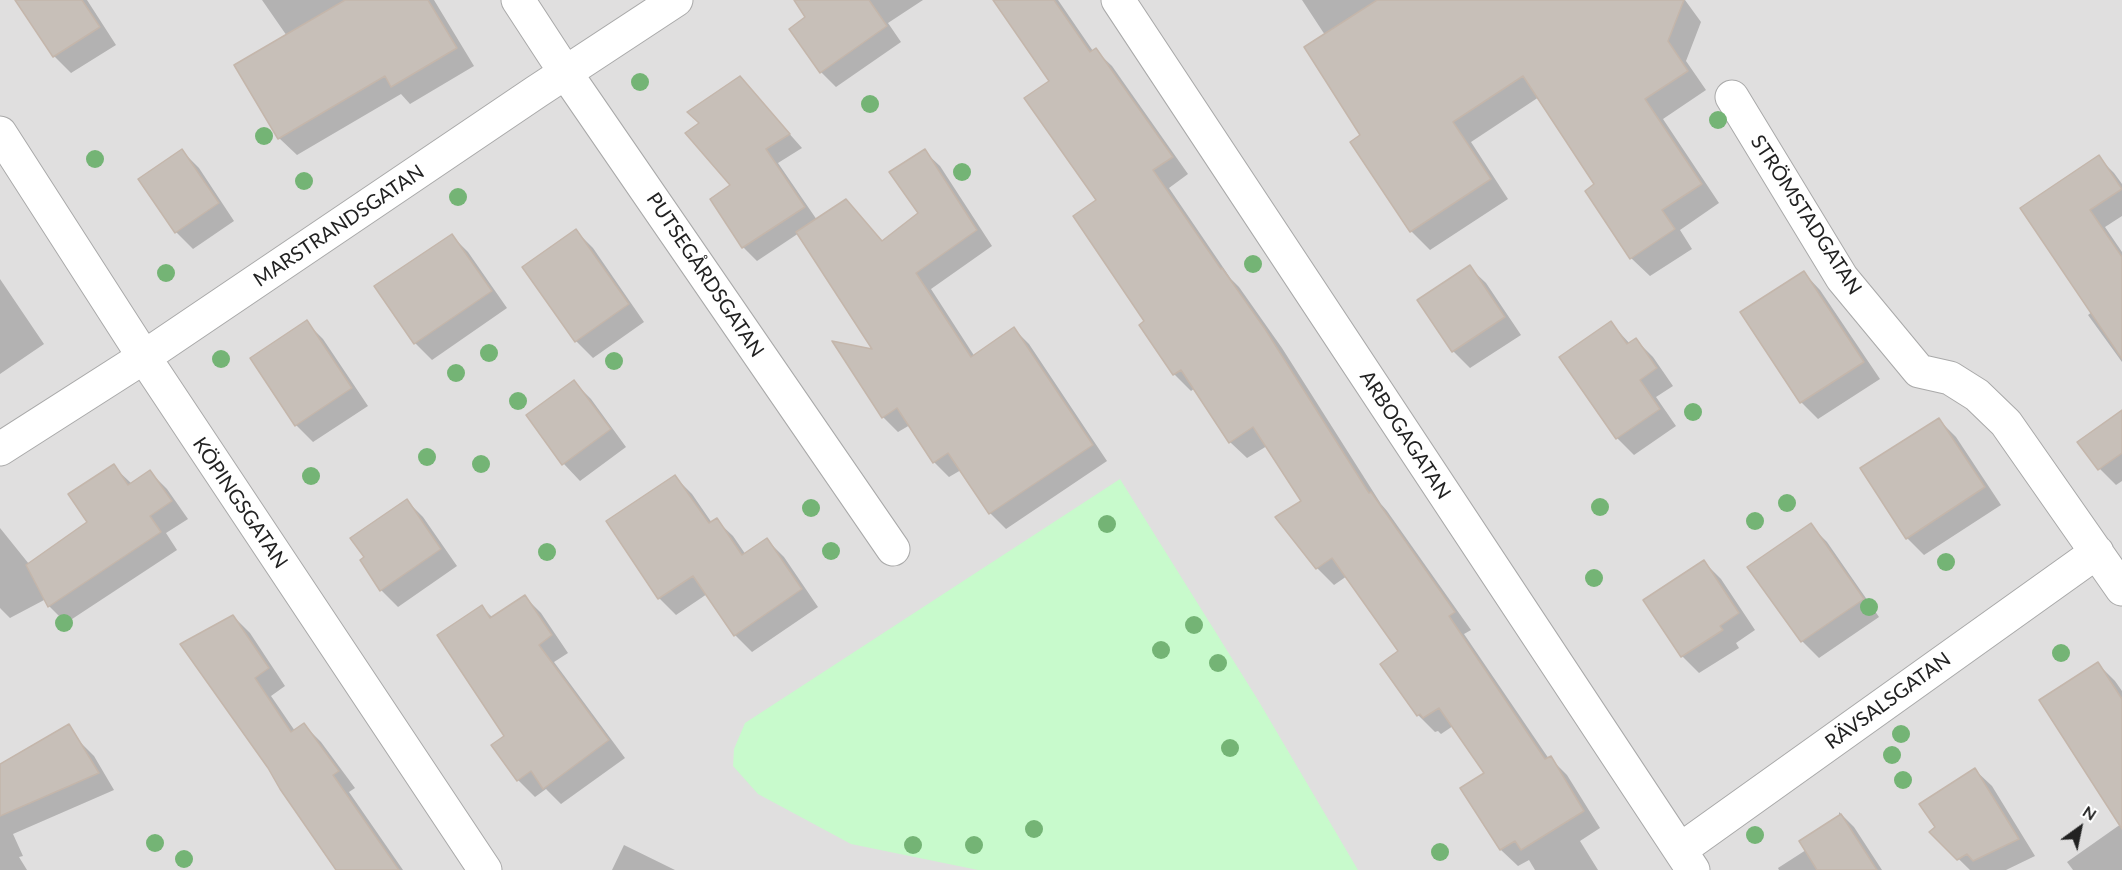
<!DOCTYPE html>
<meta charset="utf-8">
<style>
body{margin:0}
#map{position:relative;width:2122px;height:870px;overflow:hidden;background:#f2efe9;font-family:Lato,sans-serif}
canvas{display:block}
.north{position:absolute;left:2050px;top:798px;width:60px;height:60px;-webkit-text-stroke:4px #fff;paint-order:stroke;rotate:33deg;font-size:16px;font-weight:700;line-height:24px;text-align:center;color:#222}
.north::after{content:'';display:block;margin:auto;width:21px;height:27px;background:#222;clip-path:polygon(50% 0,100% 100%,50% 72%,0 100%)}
</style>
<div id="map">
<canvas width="2122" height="870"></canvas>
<div class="north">N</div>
</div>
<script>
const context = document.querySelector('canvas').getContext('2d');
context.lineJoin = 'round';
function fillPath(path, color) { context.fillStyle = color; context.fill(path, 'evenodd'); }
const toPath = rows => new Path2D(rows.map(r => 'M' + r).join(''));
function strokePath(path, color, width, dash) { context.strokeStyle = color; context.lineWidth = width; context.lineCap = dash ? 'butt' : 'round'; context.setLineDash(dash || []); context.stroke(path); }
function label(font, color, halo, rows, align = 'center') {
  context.font = font + ' Lato,sans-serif'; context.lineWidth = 4.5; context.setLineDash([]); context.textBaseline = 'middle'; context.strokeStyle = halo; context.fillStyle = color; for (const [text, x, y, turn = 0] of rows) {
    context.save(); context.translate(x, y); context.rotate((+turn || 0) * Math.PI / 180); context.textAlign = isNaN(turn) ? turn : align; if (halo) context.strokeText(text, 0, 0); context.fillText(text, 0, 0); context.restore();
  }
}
fillPath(toPath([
 [0,0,2122,0,2122,870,0,870]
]), '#e0dfdf');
fillPath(toPath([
 [1120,479,1258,700,1358,870,978,870,851,844,758,794,733,766,734,749,745,723]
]), '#c8facc');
fillPath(toPath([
 [19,0,87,0,116,45,71,73,54,56],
 [262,0,434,0,474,66,410,104,401,94,297,155,279,138,287,36],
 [805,0,923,0,888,23,901,42,836,87,821,72,807,18],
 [995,0,1058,0,1093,51,1095,50,1112,66,1188,174,1169,188,1231,279,1239,287,1282,348,1381,504,1387,511,1471,630,1464,634,1549,759,1550,758,1567,775,1600,828,1580,841,1598,870,1535,870,1529,860,1518,866,1501,850,1463,788,1486,774,1453,726,1441,734,1438,731,1435,732,1418,715,1382,665,1400,652,1347,576,1334,585,1317,568,1303,502,1267,446,1247,458,1230,442,1195,388,1191,391,1174,374,1146,322,1051,81],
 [1302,0,1685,0,1701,22,1686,61,1706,90,1663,119,1719,203,1680,230,1692,249,1650,276,1631,258,1596,185,1539,97,1471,142,1508,199,1430,250,1411,231,1352,142,1362,135,1325,35],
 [740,78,802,148,778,163,817,220,846,201,883,242,920,213,924,151,940,166,992,246,931,289,975,357,1014,329,1029,344,1107,461,1006,529,990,513,961,470,949,477,934,462,910,425,898,432,883,417,875,351,799,233,757,261,744,248,712,199,733,185,701,124],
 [182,151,199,168,234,221,193,249,176,232],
 [2098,157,2114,173,2122,184,2122,216,2105,227,2122,252,2122,362,2088,315,2092,312,2022,208],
 [576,231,593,248,644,322,593,358,576,341],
 [451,235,468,252,507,308,432,360,415,343],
 [1469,267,1486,283,1521,335,1470,368,1453,351,1419,300],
 [1804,273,1820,290,1880,379,1818,419,1801,402,1742,313],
 [0,279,44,344,0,374],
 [306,322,323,339,368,406,313,442,296,425,252,358],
 [1611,323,1630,344,1636,340,1653,357,1673,386,1656,397,1676,426,1634,455,1617,438,1561,357],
 [574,382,591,399,626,447,580,481,564,464],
 [2122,411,2122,481,2116,485,2100,469,2079,442],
 [1939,420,1956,437,2001,505,1924,555,1907,538],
 [113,466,132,484,150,472,167,489,188,519,166,533,177,550,66,623,49,606,46,599,10,618,0,608,0,528,29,564,89,523],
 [675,477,692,494,712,523,716,520,733,536,746,555,767,540,784,557,818,607,752,652,735,635,707,594,676,615,659,598],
 [407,501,423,517,457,566,398,607,381,590,362,561],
 [1810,525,1827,542,1879,617,1819,658,1802,641],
 [1704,562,1721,579,1755,630,1736,643,1739,648,1699,673,1682,656,1646,601],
 [524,596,541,613,568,653,554,662,625,758,561,804,546,789,535,797,518,780,493,745,506,736,482,607,493,618],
 [233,616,250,633,285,686,271,696,295,731,304,725,321,742,355,788,349,792,403,870,337,870,281,789],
 [2098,664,2115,681,2122,691,2122,870,2073,870,2067,862,2121,824],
 [77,739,94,756,114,790,13,834,23,856,19,857,27,870,0,870,0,776],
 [1975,770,1992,786,2035,856,2006,870,1970,870,1931,832,1938,827],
 [1839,812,1854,827,1882,870,1779,870,1778,868,1806,850,1839,818],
 [624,845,675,870,612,870]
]), '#0003');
const building = toPath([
 [15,0,82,0,100,27,53,57,15,0],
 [345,0,428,0,457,48,391,87,385,76,278,139,234,65,345,0],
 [794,0,869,0,887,26,820,73,789,29,805,17,794,0],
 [993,0,1054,0,1090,52,1096,48,1173,157,1153,170,1221,269,1222,268,1265,329,1369,493,1371,492,1455,612,1449,616,1545,759,1551,756,1584,811,1521,850,1515,841,1500,850,1460,788,1484,773,1439,708,1423,718,1420,714,1417,716,1380,664,1398,651,1332,558,1316,569,1275,517,1301,501,1253,427,1229,443,1181,370,1173,375,1139,325,1144,321,1073,216,1096,200,1024,98,1049,81,993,0],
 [1377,0,1684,0,1668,41,1688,71,1645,99,1702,184,1662,210,1675,229,1630,259,1585,191,1594,184,1523,76,1453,122,1491,179,1410,232,1350,142,1360,135,1304,47,1377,0],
 [740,76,790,134,766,149,805,207,742,248,710,199,730,185,685,133,699,123,687,112,740,76],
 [182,149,219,203,175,233,138,179,182,149],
 [925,149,977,230,916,273,971,357,1014,327,1093,445,989,514,948,453,933,463,897,408,882,418,832,341,872,349,796,232,846,199,882,241,918,213,889,172,925,149],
 [2099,155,2122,189,2090,210,2122,257,2122,359,2020,208,2099,155],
 [576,229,629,304,575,342,522,267,576,229],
 [452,234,492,291,414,344,374,286,452,234],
 [1470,265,1505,317,1452,352,1417,300,1470,265],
 [1804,271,1864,362,1800,403,1740,312,1804,271],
 [307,320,352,388,295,426,250,358,307,320],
 [1611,321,1627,344,1636,338,1657,368,1640,380,1660,409,1616,439,1559,357,1611,321],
 [574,380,611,429,562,465,526,415,574,380],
 [2122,410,2122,453,2098,470,2077,442,2122,410],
 [1939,418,1985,487,1906,539,1860,468,1939,418],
 [114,464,128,485,150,470,172,501,150,516,161,532,48,607,26,565,87,522,68,494,114,464],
 [675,475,709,523,717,518,742,555,767,538,802,589,734,636,693,576,658,599,606,521,675,475],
 [407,499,441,549,380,591,360,560,364,557,350,538,407,499],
 [1811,523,1864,599,1801,642,1747,567,1811,523],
 [1704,560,1739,613,1720,626,1723,630,1681,657,1643,600,1704,560],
 [525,595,552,635,539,645,609,740,543,789,531,771,517,781,491,745,504,736,437,635,482,605,490,618,525,595],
 [233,615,269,668,255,678,291,732,304,723,339,771,333,775,399,870,336,870,280,789,268,768,180,644,233,615],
 [2098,662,2122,699,2122,829,2039,700,2098,662],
 [69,724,99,773,0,816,0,764,69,724],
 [1975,768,2019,839,1973,861,1967,854,1957,860,1929,832,1935,827,1919,804,1975,768],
 [1841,814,1877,870,1817,870,1799,841,1841,814]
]);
fillPath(building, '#c7bfb8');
strokePath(building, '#c4b6ab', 1.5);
const street = toPath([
 [518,0,565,72,893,549],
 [1118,0,1693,870],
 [1732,97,1842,278,1919,371,1950,378,1977,395,2006,423,2122,589],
 [0,133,144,357,485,870],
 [0,449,144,357,536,92,676,0],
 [1680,850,2097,552]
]);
strokePath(street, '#a9a9a9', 35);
strokePath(street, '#fff', 33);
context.fillStyle = '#74b475';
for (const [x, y] of [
 [640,82],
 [870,104],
 [1718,120],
 [264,136],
 [95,159],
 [962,172],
 [304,181],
 [458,197],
 [1253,264],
 [166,273],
 [489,353],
 [221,359],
 [614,361],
 [456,373],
 [518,401],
 [1693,412],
 [427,457],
 [481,464],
 [311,476],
 [1787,503],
 [1600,507],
 [811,508],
 [1755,521],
 [1107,524],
 [831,551],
 [547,552],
 [1946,562],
 [1594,578],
 [1869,607],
 [64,623],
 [1194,625],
 [1161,650],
 [2061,653],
 [1218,663],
 [1901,734],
 [1230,748],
 [1892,755],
 [1903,780],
 [1034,829],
 [1755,835],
 [155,843],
 [913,845],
 [974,845],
 [1440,852],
 [184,859]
]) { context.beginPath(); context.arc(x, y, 9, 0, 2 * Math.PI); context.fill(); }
label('20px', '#222', '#fff', [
 ["STRÖMSTADGATAN",1806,215,57],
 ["MARSTRANDSGATAN",339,226,-34],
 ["PUTSEGÅRDSGATAN",705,275,56],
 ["ARBOGAGATAN",1405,435,57],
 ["KÖPINGSGATAN",240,503,56],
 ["RÄVSALSGATAN",1888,701,-36]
]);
</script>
